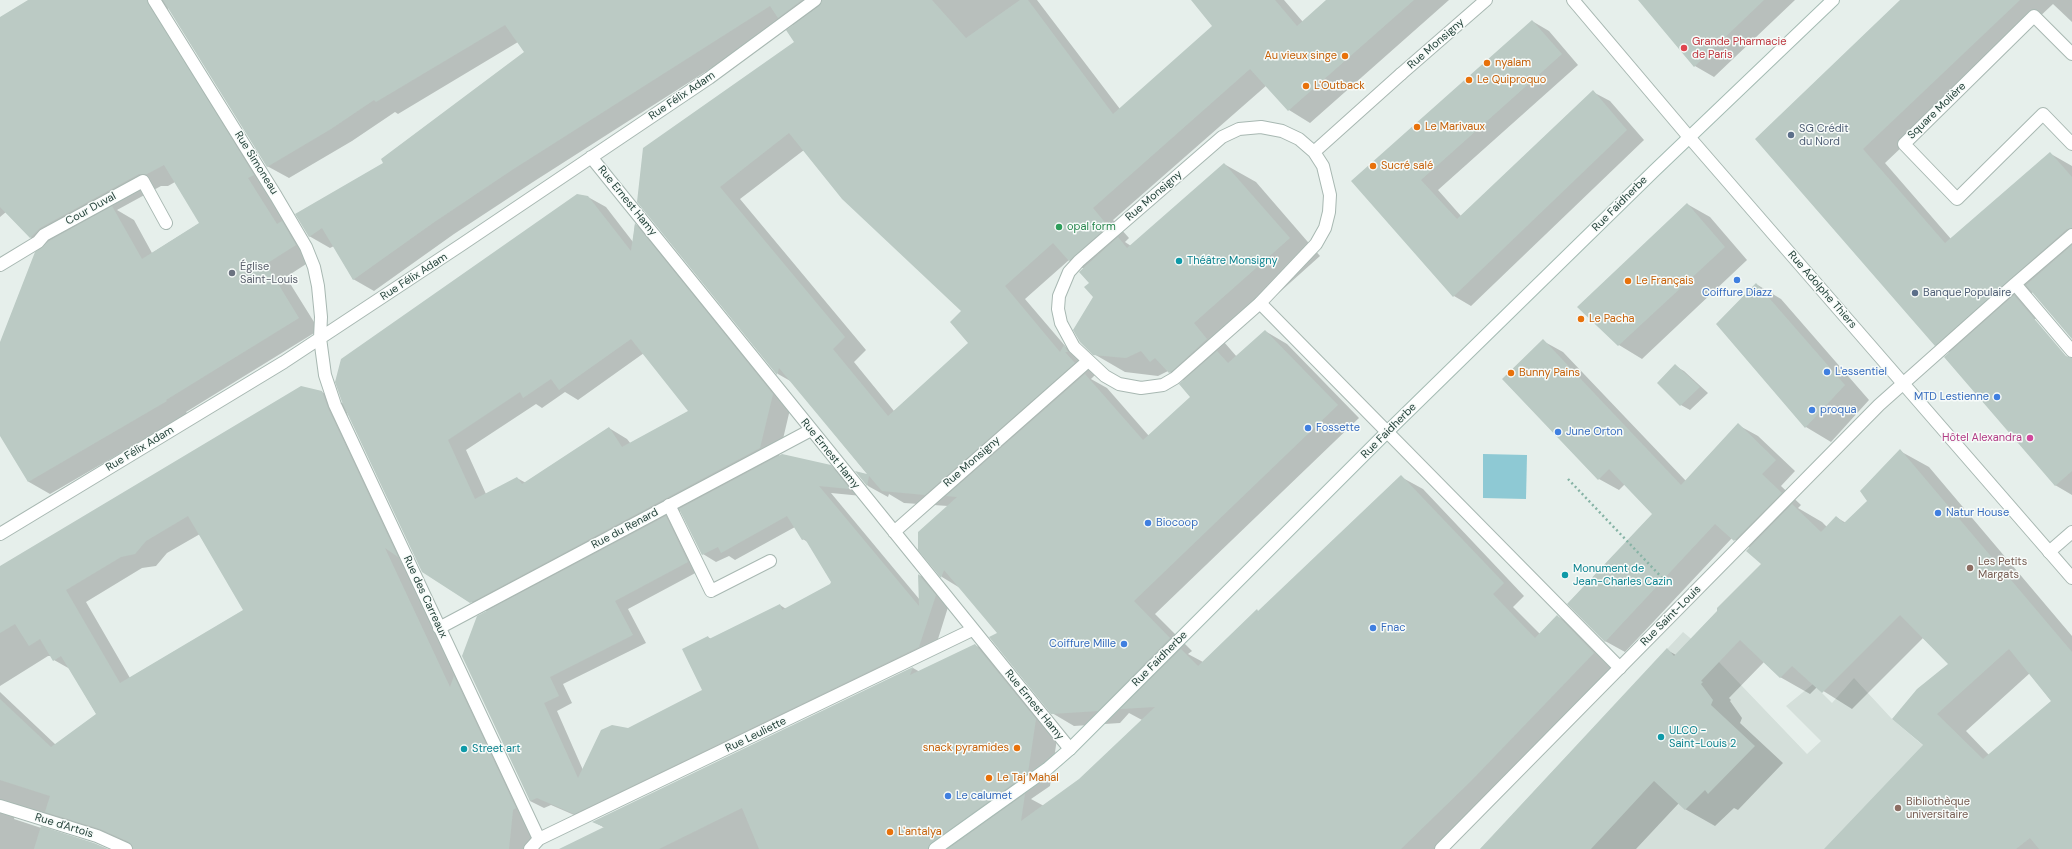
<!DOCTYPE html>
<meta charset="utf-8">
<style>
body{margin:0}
canvas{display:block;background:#e6efeb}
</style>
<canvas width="2072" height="849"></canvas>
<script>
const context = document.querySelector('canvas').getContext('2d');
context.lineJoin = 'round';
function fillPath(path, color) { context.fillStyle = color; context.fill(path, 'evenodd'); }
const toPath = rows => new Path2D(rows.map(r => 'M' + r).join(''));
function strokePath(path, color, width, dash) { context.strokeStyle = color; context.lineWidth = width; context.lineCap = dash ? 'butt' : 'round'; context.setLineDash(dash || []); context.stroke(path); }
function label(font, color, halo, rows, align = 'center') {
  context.font = font + ' "DM Sans",sans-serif'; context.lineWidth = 3; context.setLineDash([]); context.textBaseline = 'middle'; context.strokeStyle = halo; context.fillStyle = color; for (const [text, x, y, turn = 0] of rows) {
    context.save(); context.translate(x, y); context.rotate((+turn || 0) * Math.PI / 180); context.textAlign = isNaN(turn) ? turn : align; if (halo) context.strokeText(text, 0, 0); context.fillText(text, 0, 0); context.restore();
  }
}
fillPath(toPath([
 [1683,632,1719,662,1807,754,1821,741,1786,706,1813,684,1832,703,1854,678,1892,719,1933,754,2015,849,1480,849]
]), '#d4dfda');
fillPath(toPath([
 [1483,454,1527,455,1526,499,1483,498]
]), '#8ec9d4');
fillPath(toPath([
 [31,0,1037,0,1120,109,1214,27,1201,0,1284,0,1303,22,1327,0,1449,0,1310,123,1289,110,1267,85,1113,220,1129,238,1125,242,1131,246,1224,164,1256,182,1320,256,1224,342,1237,357,1265,331,1287,344,1359,418,1155,614,1192,651,1188,654,1203,662,1259,612,1401,477,1423,489,1524,596,1513,607,1540,634,1557,616,1579,629,1615,666,1436,849,561,849,605,828,594,822,913,668,920,672,975,645,997,657,1058,732,1050,786,1031,799,1044,806,1080,780,1142,720,1129,713,1120,723,1074,726,1052,713,999,633,960,588,942,577,919,549,948,506,904,503,889,494,888,497,868,486,857,473,869,476,792,382,778,374,638,202,795,42,794,26,785,21,533,182,454,234,374,291,353,279,334,246,330,248,309,236,384,163,525,52,518,42,398,114,395,112,352,141,289,178,267,166,168,6,169,17,317,257,286,277,319,330,186,412,188,414,50,494,29,482,0,434,0,345,45,246,30,237,6,212,0,217,0,19],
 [804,150,962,311,970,343,894,411,854,362,866,350,740,199],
 [175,182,200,223,152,253,134,220,117,210,161,186,168,186],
 [1069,260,1084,269,1090,283,1094,297,1094,354,1125,372,1158,376,1168,371,1184,381,1192,397,1149,436,1107,388,1091,379,1095,375,1085,363,1085,358,1066,347,1025,299],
 [1639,0,1795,0,1714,77,1695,66],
 [1901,0,2072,0,2072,22,2053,4,1885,163,1951,239,2051,154,2072,166,2072,312,2034,291,2023,301,2042,313,2027,326,2072,379,2072,495,2055,485,1950,353,1935,345,1756,139],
 [1532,21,1549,31,1578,65,1438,190,1461,216,1593,92,1610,101,1644,140,1471,306,1454,296,1352,181],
 [588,197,606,207,633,242,635,224,653,235,791,405,779,456,830,466,844,474,862,496,831,493,920,600,919,575,932,582,949,604,933,655,588,821,551,805,544,808,530,801,488,612,471,602,346,408,349,421,533,822,530,849,134,849,133,846,122,841,16,812,14,819,105,849,0,849,0,692,56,745,97,715,70,669,54,660,52,656,48,656,0,686,0,567,322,392,344,404],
 [644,353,689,411,631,444,627,439,609,428,526,483,517,478,486,494,466,450,536,404,542,408,565,392,578,400],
 [681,511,703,554,716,562,729,556,735,560,795,527,803,539,809,543,832,581,831,585,786,609,780,605,711,639,708,637,703,691,628,729,583,770,557,711,572,703,563,684,646,643,628,609,701,570,679,525,668,518],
 [200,534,245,610,130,678,86,602,142,568,156,566,167,553],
 [1687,204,1710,217,1747,260,1642,359,1619,345,1579,307],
 [1756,284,1781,299,1869,400,1831,442,1806,427,1717,324],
 [1543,341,1563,352,1686,481,1738,425,1758,436,1795,471,1781,486,1801,505,1798,508,1822,522,1827,527,1836,517,1846,523,1869,501,1900,451,1929,467,2072,636,2072,849,1825,849,1924,745,1950,664,1923,638,1852,709,1817,687,1810,694,1780,677,1764,662,1729,698,1731,700,1730,701,1742,718,1740,723,1783,763,1738,810,1734,808,1715,826,1685,809,1679,803,1636,849,1481,849,1667,650,1676,655,1762,564,1750,548,1732,538,1625,652,1605,641,1654,514,1625,484,1619,490,1599,479],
 [2030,673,2052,702,1989,755,1966,731],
 [1675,366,1684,371,1708,393,1690,410,1681,405]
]), '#0003');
fillPath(toPath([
 [28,0,147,0,254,175,248,178,277,224,282,221,296,245,266,264,299,318,166,400,167,401,28,482,0,436,0,342,35,252,49,241,112,206,142,259,199,223,164,165,147,174,139,174,40,228,30,238,0,207,0,17],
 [163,0,802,0,778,18,770,6,512,170,433,223,353,280,322,228,309,237,295,214,383,163,381,159,524,52,505,25,376,102,374,100,331,129,267,167],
 [822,0,932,0,966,38,1020,0,1028,0,1113,114,1212,26,1191,0,1275,0,1297,26,1326,0,1414,0,1288,111,1250,69,1093,208,1108,226,1069,261,1053,243,1005,286,1060,352,1064,345,1068,352,1065,352,1075,363,925,495,882,491,869,476,867,486,855,471,867,474,779,368,777,375,637,202,643,148,794,42,786,30,819,6],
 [789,133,842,199,961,311,950,322,968,343,888,416,833,349,845,337,720,187],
 [1638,0,1764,0,1694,67],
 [1900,0,2020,0,1863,149,1945,243,2050,152,2072,177,2072,228,2067,229,1935,346,1755,139],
 [1532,20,1562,54,1421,180,1457,219,1593,90,1627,130,1453,297,1351,181],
 [1224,163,1290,238,1194,323,1207,339,1171,372,1169,373,1155,358,1150,362,1141,351,1126,358,1093,355,1080,342,1073,330,1093,297,1084,287,1089,283,1079,272,1118,237,1127,248],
 [577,194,588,196,631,251,635,223,773,394,760,448,470,603,422,572,342,402,335,382,341,359],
 [631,339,688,411,622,447,609,427,522,484,517,477,475,499,448,440,520,392,523,398,551,379,559,390],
 [1687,203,1725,247,1618,346,1577,307],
 [2072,245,2072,339,2026,285],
 [1756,283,1845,385,1805,428,1716,324],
 [2014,295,2066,356,2072,358,2072,471,2055,486,1944,357],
 [1265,330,1338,405,1134,601,1170,638,1098,711,1051,714,989,637,997,633,944,570,941,578,918,550,918,532,957,497,946,496,1085,374,1143,440,1190,397,1179,384,1217,351,1228,363],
 [1543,339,1681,485,1738,423,1776,460,1762,474,1782,493,1734,541,1715,524,1605,642,1567,604,1652,514,1609,469,1598,480,1502,379],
 [1675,364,1700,387,1680,406,1657,383],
 [301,386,322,391,328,408,398,557,385,548,450,687,454,676,516,808,513,810,509,849,133,849,129,842,100,829,45,812,50,796,0,780,0,699,51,747,96,714,61,656,53,661,40,639,29,646,15,624,0,633,0,566],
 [188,516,243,610,120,683,66,590,121,557,135,554,146,541],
 [1900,449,2072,652,2072,849,2039,849,2030,838,2016,849,1824,849,1923,745,1892,719,1917,689,1948,664,1900,615,1822,693,1792,666,1780,678,1740,640,1701,681,1703,682,1701,684,1713,700,1711,705,1755,746,1708,794,1705,790,1685,810,1654,781,1591,849,1480,849,1667,648,1674,656,1717,611,1717,608,1761,564,1746,551,1792,504,1821,532,1836,516,1844,523,1867,501,1860,491],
 [2009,649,2051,701,1983,759,1937,714],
 [782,454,831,465,850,489,819,486,919,606,918,574,936,595,919,647,574,814,537,798,530,801,462,656,477,616,666,516,688,562,615,601,633,635,550,677,559,696,544,703,578,778,601,730,612,725,628,728,702,690,682,649,708,636,709,639,780,604,782,610,830,584,831,582,805,539,802,540,787,516,721,553,718,547,702,555,679,509],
 [1401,475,1504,583,1493,594,1535,638,1557,615,1594,653,1471,781,1401,849,948,849,1025,794,1021,821,1079,779,1155,707,1120,709,1181,649,1198,666,1257,609,1258,611],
 [975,644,1036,719,1028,773,931,843,928,849,759,849,742,808,659,849,559,849,604,827,592,822,913,667,910,675],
 [41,826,94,843,108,849,34,849]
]), '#bbcac4');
const service = toPath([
 [2072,54,2034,16,1904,144,1957,199,2043,114,2072,144],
 [0,265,38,242,44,235,143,181,166,223],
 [669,505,711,591,770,561]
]);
const pedestrian = toPath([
 [1573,0,1689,137],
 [1401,74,1486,0],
 [1260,303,1620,668]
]);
const minor = toPath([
 [154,0,276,196,306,247,314,267,318,286,321,317,320,338,325,375,335,405,539,839],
 [1261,127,1282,131,1299,139,1314,152,1323,166,1330,195,1329,212,1325,228,1316,244,1260,303,1175,378,1163,385,1141,388,1119,384,1105,376,1074,347,1061,323,1058,309,1059,296,1069,272,1079,261,1222,137,1239,129,1261,127],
 [1314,152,1401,74],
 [591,157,1070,749],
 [2015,284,2072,235],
 [894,532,1088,361],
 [0,534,284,362,461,245,709,78,815,0],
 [2049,552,2072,532],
 [439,628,811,430],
 [0,806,97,836,126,849],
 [530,849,539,839,972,630],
 [1441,849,1879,405,2015,284,2072,351]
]);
const tertiary = toPath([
 [1689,137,2072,578]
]);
const secondary = toPath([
 [935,849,1047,769,1070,749,1386,433,1654,171,1833,0]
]);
strokePath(service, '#a8b8b2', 14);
strokePath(pedestrian, '#a8b8b2', 14);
strokePath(minor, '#a8b8b2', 14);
strokePath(tertiary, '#a8b8b2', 14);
strokePath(secondary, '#a4bbb3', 14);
strokePath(toPath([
 [1568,479,1668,584]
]), '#86b3a5', 2.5, [2, 3]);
strokePath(service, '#fff', 12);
strokePath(pedestrian, '#fff', 12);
strokePath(minor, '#fff', 12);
strokePath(tertiary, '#fff', 12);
strokePath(secondary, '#fff', 12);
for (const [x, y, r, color] of [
 [1684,48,4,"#e0444e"],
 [1345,56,4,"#e8710a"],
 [1487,63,4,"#e8710a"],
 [1469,80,4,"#e8710a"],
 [1306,86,4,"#e8710a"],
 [1417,127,4,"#e8710a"],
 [1791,135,4,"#5c6f8a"],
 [1373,166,4,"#e8710a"],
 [1059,227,4,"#2e9e5b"],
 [1179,261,4,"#0f9aa8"],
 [232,273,4,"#6b7280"],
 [1737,280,4,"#3f7fe0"],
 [1628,281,4,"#e8710a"],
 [1915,293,4,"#5c6f8a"],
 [1581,319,4,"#e8710a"],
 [1827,372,4,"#3f7fe0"],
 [1511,373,4,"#e8710a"],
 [1997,397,4,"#3f7fe0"],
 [1812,410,4,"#3f7fe0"],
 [1308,428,4,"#3f7fe0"],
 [1558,432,4,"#3f7fe0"],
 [2030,438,4,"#d1479c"],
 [1938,513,4,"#3f7fe0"],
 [1148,523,4,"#3f7fe0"],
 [1970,568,4,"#8d6e63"],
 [1565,575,4,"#0f9aa8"],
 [1373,628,4,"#3f7fe0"],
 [1124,644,4,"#3f7fe0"],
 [1661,737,4,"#0f9aa8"],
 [1017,748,4,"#e8710a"],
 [464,749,4,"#0f9aa8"],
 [989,778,4,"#e8710a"],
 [948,796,4,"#3f7fe0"],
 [1898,808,4,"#8d6e63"],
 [890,832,4,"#e8710a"]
]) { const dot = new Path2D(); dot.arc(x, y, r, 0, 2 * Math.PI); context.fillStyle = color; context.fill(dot); strokePath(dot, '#f7fbf9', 1.5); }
label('11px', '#be3a42', '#f7fbf9', [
 ["Grande Pharmacie",1692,42],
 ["de Paris",1692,55]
], 'left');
label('11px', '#24423a', '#f7fbf9', [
 ["Rue Monsigny",1436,44,-41],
 ["Rue Félix Adam",682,96,-34],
 ["Square Molière",1937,111,-44],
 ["Rue Simoneau",256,163,58],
 ["Rue Monsigny",1154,196,-41],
 ["Rue Ernest Hamy",627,201,51],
 ["Rue Faidherbe",1620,204,-45],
 ["Cour Duval",91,209,-29],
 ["Rue Félix Adam",414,277,-33],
 ["Rue Adolphe Thiers",1822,290,49],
 ["Rue Faidherbe",1389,431,-45],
 ["Rue Félix Adam",140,449,-31],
 ["Rue Ernest Hamy",830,454,51],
 ["Rue Monsigny",972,462,-41],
 ["Rue du Renard",625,529,-28],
 ["Rue des Carreaux",425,597,65],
 ["Rue Saint-Louis",1671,616,-45],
 ["Rue Faidherbe",1160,659,-45],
 ["Rue Ernest Hamy",1034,705,51],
 ["Rue Leuliette",756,735,-26],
 ["Rue d'Artois",64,826,17]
]);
label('11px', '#c56008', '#f7fbf9', [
 ["Au vieux singe",1337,56,"right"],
 ["nyalam",1495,63],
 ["Le Quiproquo",1477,80],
 ["L'Outback",1314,86],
 ["Le Marivaux",1425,127],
 ["Sucré salé",1381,166],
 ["Le Français",1636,281],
 ["Le Pacha",1589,319],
 ["Bunny Pains",1519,373],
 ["snack pyramides",1009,748,"right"],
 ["Le Taj Mahal",997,778],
 ["L'antalya",898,832]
], 'left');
label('11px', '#4e5e75', '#f7fbf9', [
 ["SG Crédit",1799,129],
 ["du Nord",1799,142],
 ["Banque Populaire",1923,293]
], 'left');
label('11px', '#27864d', '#f7fbf9', [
 ["opal form",1067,227]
], 'left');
label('11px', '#0d838f', '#f7fbf9', [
 ["Théâtre Monsigny",1187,261],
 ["Monument de",1573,569],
 ["Jean-Charles Cazin",1573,582],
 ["ULCO -",1669,731],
 ["Saint-Louis 2",1669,744],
 ["Street art",472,749]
], 'left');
label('11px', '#5b616d', '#f7fbf9', [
 ["Église",240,267],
 ["Saint-Louis",240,280]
], 'left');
label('11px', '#366cbe', '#f7fbf9', [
 ["Coiffure Diazz",1737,293,"center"],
 ["L'essentiel",1835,372],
 ["MTD Lestienne",1989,397,"right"],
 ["proqua",1820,410],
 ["Fossette",1316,428],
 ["June Orton",1566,432],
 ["Natur House",1946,513],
 ["Biocoop",1156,523],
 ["Fnac",1381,628],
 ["Coiffure Mille",1116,644,"right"],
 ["Le calumet",956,796]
], 'left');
label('11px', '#b23c85', '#f7fbf9', [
 ["Hôtel Alexandra",2022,438]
], 'right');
label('11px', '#785e54', '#f7fbf9', [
 ["Les Petits",1978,562],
 ["Margats",1978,575],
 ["Bibliothèque",1906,802],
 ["universitaire",1906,815]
], 'left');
</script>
